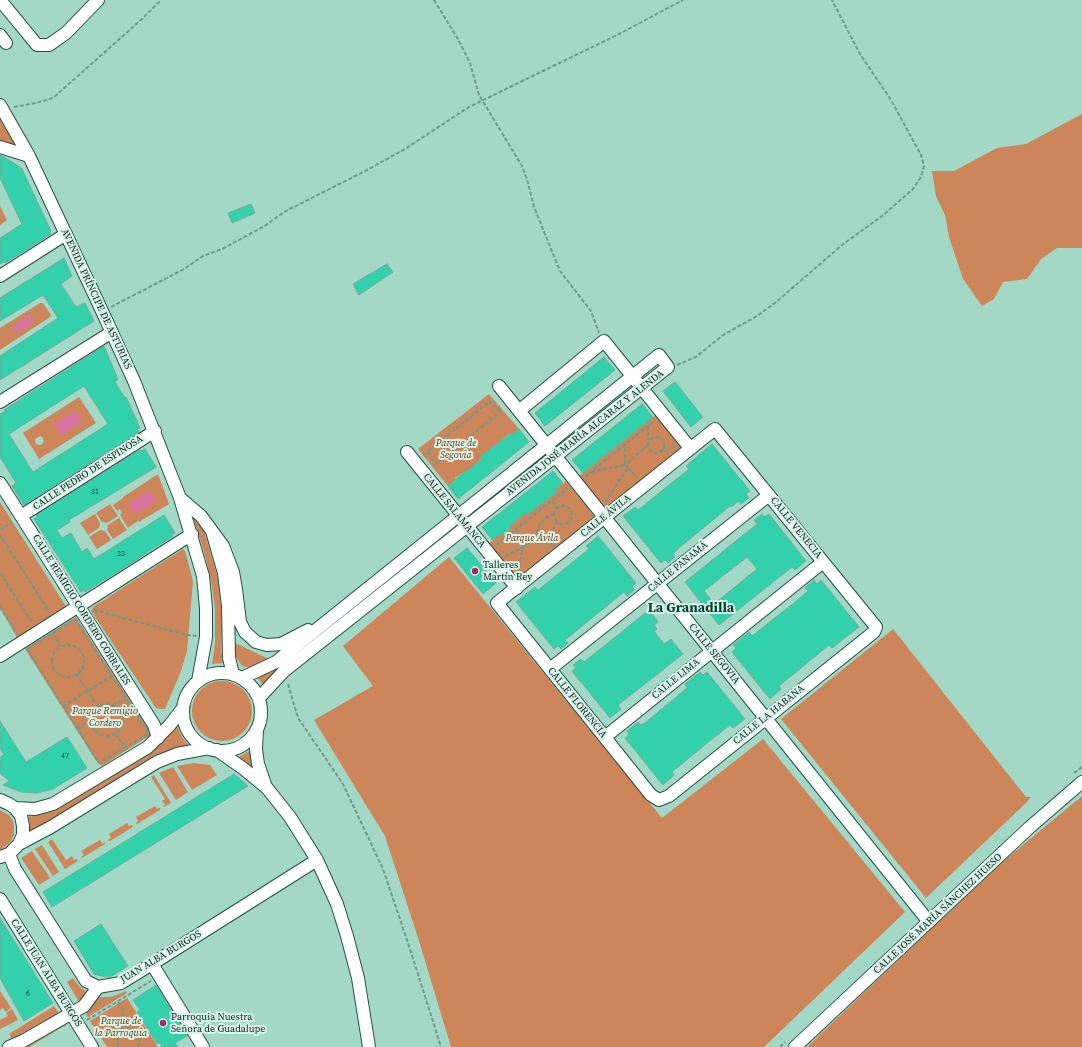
<!DOCTYPE html>
<meta charset="utf-8">
<style>
body{margin:0}
canvas{display:block;background:#a3d8c6}
</style>
<canvas width="1082" height="1047"></canvas>
<script>
const context = document.querySelector('canvas').getContext('2d');
context.lineJoin = 'round';
function fillPath(path, color) { context.fillStyle = color; context.fill(path, 'evenodd'); }
const toPath = rows => new Path2D(rows.map(r => 'M' + r).join(''));
function strokePath(path, color, width, dash) { context.strokeStyle = color; context.lineWidth = width; context.lineCap = dash ? 'butt' : 'round'; context.setLineDash(dash || []); context.stroke(path); }
function label(font, color, halo, rows, align = 'center') {
  context.font = font + ' "Source Serif 4",serif'; context.lineWidth = 4; context.setLineDash([]); context.textBaseline = 'middle'; context.strokeStyle = halo; context.fillStyle = color; for (const [text, x, y, turn = 0] of rows) {
    context.save(); context.translate(x, y); context.rotate((+turn || 0) * Math.PI / 180); context.textAlign = isNaN(turn) ? turn : align; if (halo) context.strokeText(text, 0, 0); context.fillText(text, 0, 0); context.restore();
  }
}
fillPath(toPath([
 [1082,114,1082,248,1057,248,1041,259,1027,279,1003,282,994,299,982,306,963,279,949,237,945,215,936,196,932,171,954,171,997,148,1026,144],
 [0,120,2,120,16,146,0,144],
 [0,206,7,220,0,225],
 [40,303,43,303,51,315,50,317,0,350,0,328],
 [31,314,30,318,33,323,17,333],
 [489,394,519,429,511,435,509,434,480,457,481,459,466,472,465,471,455,478,456,479,448,486,418,449],
 [79,397,96,423,39,459,23,433],
 [40,436,42,437,44,441,41,445,38,445,35,442,35,439],
 [656,415,682,446,682,448,608,508,606,508,579,476],
 [158,474,169,504,139,522,138,521,128,528,120,515,122,513,120,509,117,511,113,505,123,498,123,497],
 [566,481,594,516,593,520,521,577,517,577,489,543,500,534,502,535,508,531,511,527,510,526,526,513,527,515,557,492,555,490],
 [0,502,67,608,18,639,0,608],
 [110,504,118,516,107,523,102,522,96,513],
 [95,514,100,523,99,528,88,535,80,523],
 [192,514,203,527,217,575,222,612,221,651,223,663,212,664,215,643,215,608,211,580,205,555],
 [119,518,127,530,113,539,107,530,108,525],
 [458,522,461,524,265,688,257,677,271,672],
 [100,530,105,531,111,540,97,549,89,537],
 [183,549,185,551,193,581,187,651,181,671,165,709,160,709,156,708,91,611,93,607],
 [449,557,662,818,763,739,905,912,764,1047,451,1047,420,944,385,836,314,720,373,686,343,646],
 [76,617,151,733,150,736,144,739,102,766,97,762,25,649],
 [893,629,1026,797,1031,797,1026,803,926,898,781,719],
 [233,642,271,660,252,668,242,666,236,657],
 '192 711a30 30 0 1 1 60 0a30 30 0 1 1-60 0Z',
 [177,726,182,737,189,746,172,749,153,756,29,833,27,817,44,814,59,807,159,744],
 [253,749,255,771,237,758],
 [194,763,210,765,217,775,192,790,177,766],
 [173,767,188,792,176,800,159,773],
 [154,775,171,803,164,807,163,806,165,805,162,801,165,799,151,777],
 [1082,796,1082,1047,807,1047,995,868],
 [155,806,157,809,160,808,160,810,137,824,136,823,138,821,136,817],
 [0,810,9,815,13,821,14,828,14,835,11,841,6,846,0,850],
 [127,823,129,826,132,825,133,827,110,841,108,840,111,838,109,834],
 [52,839,66,860,72,856,74,860,77,859,78,861,65,869,48,842],
 [100,840,102,844,105,842,105,844,82,858,81,857,84,855,81,851],
 [42,845,59,872,53,876,35,849],
 [32,851,50,878,39,885,21,858],
 [73,978,79,986,89,994,81,1005,67,982],
 [0,991,11,1008,6,1012,3,1008,0,1010],
 [126,991,127,993,88,1017,85,1012,95,997,111,997],
 [127,998,149,1033,158,1047,107,1047,90,1021],
 [54,1006,59,1013,13,1041,9,1034],
 [12,1009,18,1020,0,1029,0,1020,8,1016,6,1013],
 [65,1023,66,1025,65,1027,64,1026,29,1047,26,1047]
]), '#cd865a');
fillPath(toPath([
 [31,314,32,317,30,318,34,323,17,333,13,326],
 [75,411,82,422,61,435,54,424],
 [150,491,156,501,136,513,134,511,130,510,130,509,131,506,129,503]
]), '#d872a1');
const building = toPath([
 [0,155,14,163,22,169,51,231,49,232,51,234,5,263,4,262,0,264,0,238,22,224,0,178,0,155],
 [251,204,255,213,232,223,228,213,251,204],
 [64,258,72,276,61,284,76,307,85,303,94,321,0,380,0,356,58,318,43,295,0,321,0,298,64,258],
 [387,264,393,272,359,295,353,284,387,264],
 [104,346,118,379,115,382,125,398,126,397,140,428,137,429,139,432,24,505,12,486,16,483,0,457,0,414,5,411,4,410,104,346],
 [84,386,108,424,33,472,9,434,84,386],
 [604,357,615,370,545,426,535,413,604,357],
 [675,382,703,417,691,427,663,391,675,382],
 [642,404,653,417,583,473,572,460,642,404],
 [519,429,529,442,458,499,448,486,465,471,466,472,482,459,480,457,510,434,511,435,519,429],
 [712,444,750,491,746,494,749,498,741,504,739,501,731,507,730,506,680,547,673,554,675,557,668,563,665,560,661,563,623,516,635,507,638,510,674,481,689,469,686,466,712,444],
 [145,449,156,467,69,520,70,522,57,530,62,538,71,533,82,552,87,548,94,559,164,515,175,533,171,535,173,536,122,569,85,592,84,590,81,592,34,519,38,517,36,515,128,457,140,450,141,451,145,449],
 [553,471,563,483,555,490,557,492,527,515,526,513,510,526,511,527,502,536,500,534,492,540,482,527,553,471],
 [762,514,764,517,769,514,806,561,795,570,792,567,719,625,685,582,757,524,754,520,762,514],
 [747,557,757,569,714,604,704,591,747,557],
 [598,536,636,583,632,586,634,590,627,596,624,592,565,640,568,643,561,649,558,646,554,649,516,602,535,587,538,590,589,549,586,546,598,536],
 [467,548,496,583,483,594,454,558,467,548],
 [814,580,817,584,821,580,859,627,832,648,829,645,779,686,781,689,770,699,732,652,736,648,733,645,749,632,752,636,795,602,808,591,805,588,814,580],
 [649,610,658,622,654,625,657,629,654,631,664,644,671,639,683,654,618,705,621,709,610,718,572,671,576,668,573,665,581,659,584,662,649,610],
 [700,672,703,675,707,672,745,719,733,728,730,725,712,739,672,772,674,775,663,785,625,738,629,735,627,731,638,722,641,725,645,723,687,688,685,684,700,672],
 [0,721,26,762,67,737,87,768,53,789,37,793,21,792,3,785,9,781,0,773,0,757,4,755,0,748,0,721],
 [234,774,248,786,52,907,43,892,234,774],
 [0,918,53,1003,24,1021,0,978,0,918],
 [101,924,128,966,110,977,101,976,94,974,74,941,101,924],
 [156,985,187,1036,175,1043,178,1047,162,1047,159,1042,157,1044,137,1012,140,1010,133,1000,156,985]
]);
fillPath(building, '#33d1ab');
strokePath(building, '#77aa9a', 1);
const street = toPath([
 [0,0,37,45,49,45,66,33,98,0],
 [0,35,6,43],
 [0,105,29,156,102,311,134,381,180,498,203,576,206,608,206,637,198,681],
 [0,147,29,156],
 [0,276,66,234],
 [499,386,929,922],
 [0,402,112,332],
 [519,411,604,341,690,448],
 [715,429,876,627,874,632,669,796,659,800,651,795,497,603,715,429],
 [407,452,517,588],
 [0,483,154,725,158,738],
 [180,498,201,516,212,531,224,573,228,606,229,658,233,674],
 [21,516,155,431],
 [212,531,223,546,233,572,236,589,240,622,245,632,256,642,267,645,281,644,308,630],
 [0,656,192,534],
 [550,669,769,495],
 '183 712a39 39 0 1 1 78 0a39 39 0 1 1-78 0Z',
 [242,678,276,662,659,355,668,367,284,671,259,698],
 [257,729,256,749,258,764,266,787],
 [605,737,823,562],
 [217,750,244,769,267,788,290,817,317,860,337,904,347,936,358,978,369,1047],
 [0,800,9,804,15,808,21,816,23,826,23,835,19,844,9,854,0,857],
 [15,808,35,809,53,804,148,747,169,726,183,708],
 [19,844,51,827,157,762,177,754,209,748],
 [9,854,15,869,86,981,98,987,121,983,152,964,317,860],
 [0,899,92,1047],
 [152,964,203,1047],
 [9,1047,23,1041,84,1006,98,987],
 [795,1047,1030,827,1082,782]
]);
strokePath(street, '#1f5244', 14);
strokePath(toPath([
 [434,0,458,39,470,63,479,95,522,166,527,179,534,207,560,271,591,311,599,333],
 [14,107,36,103,53,98,142,19,161,0],
 [111,307,184,269,203,256,222,249,250,234,266,225,284,212,367,170,405,149,469,107,619,34,683,0],
 [677,365,696,357,723,335,757,316,775,303,842,245,882,216,913,189,921,177,924,166,921,155,891,100,860,54,832,0],
 [490,401,500,412,437,464,427,452,490,401],
 [648,426,648,440],
 '648 445a8 8 0 1 1 16 0a8 8 0 1 1-16 0Z',
 [663,449,666,452,674,445],
 [628,468,637,477],
 [591,472,625,465,625,444],
 [585,477,655,420],
 [552,501,557,508],
 [605,502,628,468,625,465,647,446],
 '554 515a9 9 0 1 1 18 0a9 9 0 1 1-18 0Z',
 [0,530,12,522],
 [0,535,50,613],
 [549,542,540,541,537,538,537,534,540,524,547,517,554,514],
 [496,545,568,488],
 [552,546,549,542,550,533,557,522],
 [523,547,537,538],
 [505,556,523,547,518,572],
 [0,573,33,624],
 [0,607,16,633],
 [94,610,187,635,197,636],
 [75,619,149,734,99,763,27,649,75,619],
 [53,634,60,646],
 '52 661a16 16 0 1 1 32 0a16 16 0 1 1-32 0Z',
 [76,674,98,707],
 [288,684,298,718,343,784,383,869,410,949,441,1047],
 '91 720a16 16 0 1 1 32 0a16 16 0 1 1-32 0Z',
 [113,705,125,699],
 [63,706,112,676],
 [77,728,91,720],
 [115,734,125,747],
 [1074,773,1082,767],
 [118,1002,123,1010,123,1029],
 [87,1020,151,981],
 [139,1035,147,1031],
 [119,1047,117,1042,118,1034,120,1031,127,1028,134,1029,139,1034,140,1042,137,1047],
 [780,1047,785,1042]
]), '#709a8c', 2, [4, 2]);
strokePath(street, '#fff', 12);
for (const [x, y, r, color] of [
 [475,571,4,"#ab2670"],
 [163,1023,4,"#ab2670"]
]) { const dot = new Path2D(); dot.arc(x, y, r, 0, 2 * Math.PI); context.fillStyle = color; context.fill(dot); strokePath(dot, '#d8f3e9', 1.5); }
label('8px', '#164e3f', null, [
 ["31",95,492],
 ["33",121,554],
 ["47",65,756],
 ["6",28,994]
]);
label('10px', '#0d221b', '#d8f3e9', [
 ["AVENIDA PRÍNCIPE DE ASTURIAS",96,299,65],
 ["AVENIDA JOSÉ MARÍA ALCARAZ Y ALENDA",585,433,-38],
 ["CALLE PEDRO DE ESPINOSA",88,473,-33],
 ["CALLE SALAMANCA",454,511,51],
 ["CALLE ÁVILA",606,516,-39],
 ["CALLE VENECIA",796,528,51],
 ["CALLE PANAMÁ",678,567,-39],
 ["CALLE REMIGIO CORDERO CORRALES",81,610,58],
 ["CALLE SEGOVIA",714,654,51],
 ["CALLE LIMA",676,679,-39],
 ["CALLE FLORENCIA",577,703,51],
 ["CALLE LA HABANA",769,715,-39],
 ["CALLE JOSÉ MARÍA SÁNCHEZ HUESO",938,914,-43],
 ["JUAN ALBA BURGOS",161,957,-31],
 ["CALLE JUAN ALBA BURGOS",46,973,58]
]);
label('italic 10px', '#6f3301', '#d8f3e9', [
 ["Parque de",456,443],
 ["Segovia",456,455],
 ["Parque Ávila",532,538],
 ["Parque Remigio",105,711],
 ["Cordero",105,723],
 ["Parque de",121,1021],
 ["la Parroquia",121,1033]
]);
label('10px', '#0d221b', '#d8f3e9', [
 ["Talleres",483,565],
 ["Martín Rey",483,577],
 ["Parroquia Nuestra",171,1017],
 ["Señora de Guadalupe",171,1029]
], 'left');
label('bold 14px', '#063e31', '#d8f3e9', [
 ["La Granadilla",691,608]
]);
</script>
